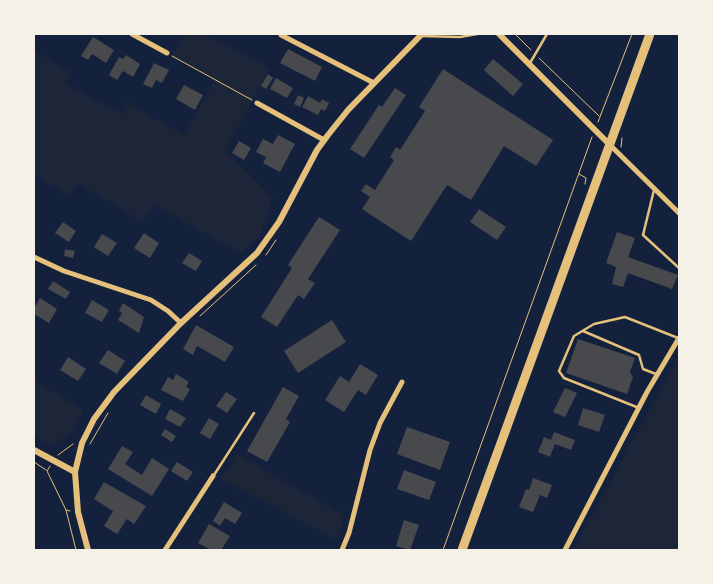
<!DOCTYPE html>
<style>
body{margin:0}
#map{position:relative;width:713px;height:584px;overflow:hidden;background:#14213d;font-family:Rubik,sans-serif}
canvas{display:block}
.frame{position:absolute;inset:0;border:35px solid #f6f1e7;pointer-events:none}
</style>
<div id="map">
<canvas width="713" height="584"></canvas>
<div class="frame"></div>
</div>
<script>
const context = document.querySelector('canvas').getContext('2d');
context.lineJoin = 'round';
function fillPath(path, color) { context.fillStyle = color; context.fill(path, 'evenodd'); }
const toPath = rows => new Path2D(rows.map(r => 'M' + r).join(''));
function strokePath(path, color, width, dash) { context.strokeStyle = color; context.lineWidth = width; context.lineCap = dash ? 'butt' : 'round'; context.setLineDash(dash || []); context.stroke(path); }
fillPath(toPath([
 [184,34,207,34,270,68,225,151,273,197,260,236,240,253,155,205,143,222,78,183,69,196,34,174,34,51,71,72,65,83,92,98,122,114,128,103,184,135,215,80,173,56],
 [679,357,679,550,574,550,619,465],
 [34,380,83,410,74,432,51,446,34,435],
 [237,454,344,515,337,540,221,479]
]), '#1d2539');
fillPath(toPath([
 [93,37,114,50,106,63,92,54,88,60,81,56],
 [288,49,322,67,315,81,280,63],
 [126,55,140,64,133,77,123,71,117,80,109,75,119,57,123,59],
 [493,59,523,84,513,96,484,70],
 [154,63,169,70,162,83,156,80,152,88,143,84],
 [443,69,553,140,536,166,504,146,471,200,447,185,411,241,362,209,370,197,361,191,366,184,375,190,394,160,390,157,396,147,400,150,425,111,419,107],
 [268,74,273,78,266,89,261,86],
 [276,78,293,88,287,98,270,89],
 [184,85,203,95,195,110,176,99],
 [395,88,406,95,364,158,350,149,379,105,382,107],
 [298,95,304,98,300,107,294,104],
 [308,96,320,103,322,99,329,103,325,111,321,109,318,115,302,107],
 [278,135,295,144,280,172,263,163,266,157,256,152,263,139,273,144],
 [239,141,251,148,244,160,232,153],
 [479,209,506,227,497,240,470,222],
 [319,217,340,230,308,279,315,283,304,299,298,295,277,327,261,317,292,268,288,265],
 [63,222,76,231,69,242,55,233],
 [617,232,635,238,628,257,678,275,672,289,628,273,623,287,612,284,616,267,606,263],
 [144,233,159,243,150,258,134,248],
 [102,234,117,243,108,256,94,247],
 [65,249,75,251,73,258,64,256],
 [189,253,202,261,196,271,182,263],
 [53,281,70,292,66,299,48,289],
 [40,298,57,309,49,323,34,314,34,308],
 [92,300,109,310,102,322,85,313],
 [123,303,144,317,139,333,118,320,122,313,119,311],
 [332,320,346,342,298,373,284,351],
 [196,325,234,347,225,362,197,346,193,355,183,349],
 [578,339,635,358,630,372,633,377,627,394,566,373],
 [108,350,125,361,117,374,99,363],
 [68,357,86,369,78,381,60,370],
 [360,364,378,375,366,395,358,390,344,412,325,400,340,376,349,382],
 [176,374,189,382,186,387,190,389,183,401,161,390,168,377,173,380],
 [283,387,299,396,286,419,290,422,267,462,247,451],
 [565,388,577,393,565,417,553,412],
 [226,392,237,399,227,413,216,406],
 [146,395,161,404,156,414,140,405],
 [583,408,605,415,599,432,578,425],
 [170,409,186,418,180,427,165,419],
 [209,418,219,424,210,439,200,433],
 [407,427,450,442,440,470,397,454],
 [165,429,176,436,172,442,161,435],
 [554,432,575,440,571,450,555,444,550,457,538,452,544,437,551,440],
 [122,446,133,452,125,464,142,475,152,458,169,469,152,496,108,469],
 [177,462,193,472,187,481,171,471],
 [404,470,436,482,429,500,397,489],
 [533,478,552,485,547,498,540,495,533,512,519,507,526,489,529,490],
 [104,482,146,506,134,524,127,519,117,534,104,526,113,511,94,499],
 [224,502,242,513,235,524,225,518,220,526,213,521],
 [404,520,419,525,410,550,396,546],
 [209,524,230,536,221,550,211,550,198,543]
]), '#48494c');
strokePath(toPath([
 [515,34,531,50],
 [172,56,252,100],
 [539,58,599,116],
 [598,122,632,34],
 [621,147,622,138],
 [579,174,586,178,585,184],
 [266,255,276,240],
 [200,316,256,265],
 [90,444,108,413],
 [58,455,73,444],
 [34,462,46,470],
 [50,466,47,471,66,510],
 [70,511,66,510,76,550],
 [443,550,592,137]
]), '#e5c07b', 1);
strokePath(toPath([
 [421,36,460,37,477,34],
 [530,63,547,34],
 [654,190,643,235,679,268],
 [583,331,639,355,643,369,656,374],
 [639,408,564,378,559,371,574,336,594,324,625,317,678,338],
 [214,475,254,413]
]), '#e5c07b', 2.5);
strokePath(toPath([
 [132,34,167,53],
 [281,35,374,83],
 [257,103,324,140],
 [609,144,679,213],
 [34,257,64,271,151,300,168,311,181,323],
 [165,550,213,476],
 [342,550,349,533,370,450,380,423,402,382],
 [565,550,647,392,679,338]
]), '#e5c07b', 5);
strokePath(toPath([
 [499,34,608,143],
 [34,450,75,472],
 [88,550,78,512,75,472,82,443,94,419,114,392,181,323,257,253,279,222,317,150,328,135,348,110,422,34]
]), '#e5c07b', 6);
strokePath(toPath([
 [462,550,650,34]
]), '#e5c07b', 9);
</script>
